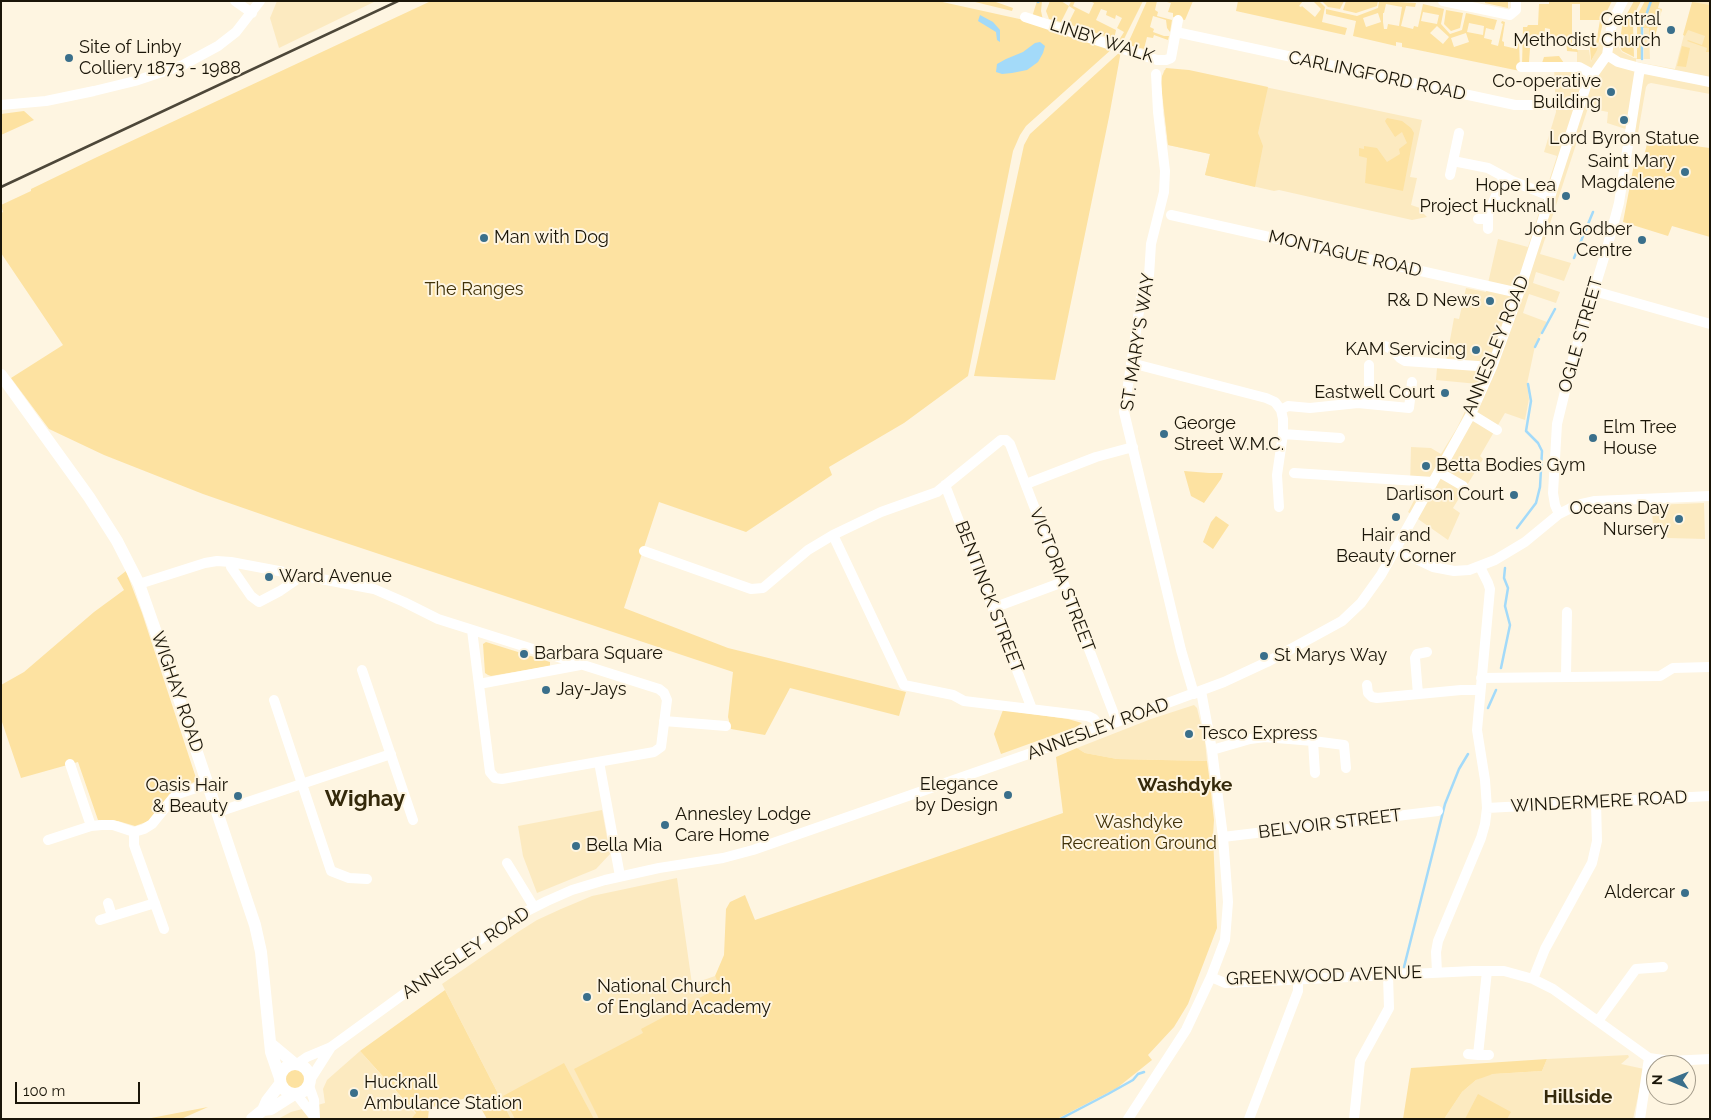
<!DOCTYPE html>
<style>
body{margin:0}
#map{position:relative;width:1711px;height:1120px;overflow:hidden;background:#fef5e1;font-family:Raleway,sans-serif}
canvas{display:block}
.frame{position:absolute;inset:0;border:2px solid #1a1508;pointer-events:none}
.north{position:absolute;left:1646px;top:1055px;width:50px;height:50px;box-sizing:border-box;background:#fef5e1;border:1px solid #a39b8a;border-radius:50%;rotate:271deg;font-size:14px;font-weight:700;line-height:20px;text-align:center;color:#1a1508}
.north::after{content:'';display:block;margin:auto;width:18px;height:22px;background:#3a6f8b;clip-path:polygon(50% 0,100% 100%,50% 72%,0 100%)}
.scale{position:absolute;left:15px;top:1082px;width:125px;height:22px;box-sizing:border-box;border:2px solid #1a1508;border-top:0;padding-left:6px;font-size:15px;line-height:18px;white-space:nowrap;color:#1a1508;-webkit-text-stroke:4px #fef5e1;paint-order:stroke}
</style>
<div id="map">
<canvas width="1711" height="1120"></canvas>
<div class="frame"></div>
<div class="north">N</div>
<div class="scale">100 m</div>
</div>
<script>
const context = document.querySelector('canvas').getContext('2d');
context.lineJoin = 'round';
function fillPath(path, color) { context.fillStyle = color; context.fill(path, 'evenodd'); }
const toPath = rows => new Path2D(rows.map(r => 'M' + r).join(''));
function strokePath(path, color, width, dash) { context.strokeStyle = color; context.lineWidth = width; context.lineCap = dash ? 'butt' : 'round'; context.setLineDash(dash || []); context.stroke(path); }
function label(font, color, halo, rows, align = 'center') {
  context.font = font + ' Raleway,sans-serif'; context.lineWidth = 4; context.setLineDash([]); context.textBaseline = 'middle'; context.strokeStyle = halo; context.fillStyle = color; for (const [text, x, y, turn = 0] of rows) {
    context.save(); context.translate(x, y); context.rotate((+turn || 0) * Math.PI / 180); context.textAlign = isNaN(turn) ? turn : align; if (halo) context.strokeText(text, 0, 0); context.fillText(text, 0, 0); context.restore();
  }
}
fillPath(toPath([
 [277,1,376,1,279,48,270,18],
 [1693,1,1710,1,1710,94,1651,83,1648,84,1646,87,1638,133,1607,123,1608,112,1588,108,1540,254,1571,263,1564,281,1536,272,1533,283,1560,292,1556,303,1529,294,1523,313,1547,322,1535,346,1527,384,1529,399,1525,420,1505,413,1480,456,1483,459,1453,508,1460,513,1448,540,1408,512,1421,487,1410,486,1411,447,1431,448,1441,454,1457,428,1478,384,1436,380,1437,368,1445,367,1454,318,1459,319,1466,288,1486,292,1498,239,1528,247,1557,156,1544,152,1556,112,1554,65,1577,63,1577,50,1589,50,1591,62,1600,41,1618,42,1618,46,1622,52,1634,58,1644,59,1644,28,1647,19,1659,23,1655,36,1649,37,1650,59,1636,59,1636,62,1675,69],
 [1164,70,1189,71,1422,120,1410,177,1417,178,1411,205,1420,208,1420,210,1427,217,1412,220,1279,190,1274,191,1205,175,1210,154,1168,145,1161,84],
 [1704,503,1705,539,1668,538,1659,529,1653,529,1652,505],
 [1194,705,1197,708,1205,741,1207,761,1117,759,1085,753,1077,748,1151,719],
 [602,810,610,854,596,869,537,893,523,856,518,826],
 [677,878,692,984,715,976,721,987,884,1119,511,1119,442,984,518,932,537,920,561,909,592,896],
 [360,1051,416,1114,411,1119,278,1119,291,1112,325,1103,323,1089,327,1080],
 [1628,1055,1629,1057,1621,1064,1644,1069,1633,1119,1444,1119,1462,1092,1476,1080,1484,1076,1493,1074,1542,1071,1547,1059]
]), '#fceac0');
fillPath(toPath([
 [431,1,938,1,1024,20,1113,48,1026,126,1020,135,1013,151,968,376,904,423,829,467,832,475,746,532,659,502,624,608,728,648,906,692,899,716,790,688,765,735,731,729,728,717,733,672,298,527,203,494,104,455,49,429,11,378,63,345,1,253,1,213,3,212,1,205,31,191,31,189,95,158],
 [971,1,993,1,1013,8,1012,11],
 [1037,1,1042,1,1041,11,1043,20,1032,17],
 [1050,1,1061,1,1069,6,1071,1,1075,1,1073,6,1089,14,1094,3,1090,1,1143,1,1124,39,1121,41,1119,40,1124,32,1117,28,1122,18,1116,15,1115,19,1106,15,1107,11,1101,9,1096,20,1116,30,1114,39,1068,24,1075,10,1069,6,1061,22,1049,19,1046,11],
 [1147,1,1157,1,1155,10,1158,12,1157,16,1172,20,1170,32,1167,28,1166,20,1153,16,1150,27,1154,29,1153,32,1164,36,1169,36,1168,40,1154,35,1153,38,1147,37,1144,49,1157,52,1132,46,1129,41],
 [1163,1,1193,1,1185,20,1173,17,1173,13,1168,12,1171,3],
 [1238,1,1303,1,1299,6,1301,7,1302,6,1315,17,1321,9,1313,1,1319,1,1325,7,1322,22,1347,28,1345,35,1236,11],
 [1322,1,1344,1,1340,9,1328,7],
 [1346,1,1378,1,1377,6,1356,13,1343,10],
 [1379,1,1416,3,1415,7,1406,6,1401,26,1413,29,1414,26,1418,27,1423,4,1444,9,1441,24,1450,34,1462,30,1466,13,1497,20,1494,30,1486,28,1484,38,1492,40,1491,44,1498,46,1503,24,1501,23,1502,21,1505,22,1502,41,1504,42,1504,46,1517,49,1519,39,1520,71,1413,49,1402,47,1402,43,1396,42,1396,46,1353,36,1356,21,1326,14,1326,9,1357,16,1378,8],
 [1386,4,1402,7,1399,26,1388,24,1387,29,1384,29,1383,22,1383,13,1384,13],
 [1423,12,1439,15,1437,24,1421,21],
 [1378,13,1381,22,1366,27,1363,18],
 [1469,23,1484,26,1483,35,1467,32],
 [1437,26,1449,37,1443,44,1430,33],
 [1466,33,1469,42,1454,47,1451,38],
 [1485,1,1508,1,1508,8,1485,3],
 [1549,1,1612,1,1604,17,1597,50,1591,61,1590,47,1596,44,1600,20,1580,20,1580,4,1572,4,1572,49,1577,49,1578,52,1567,51,1566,40,1549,37,1550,29,1545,28,1543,47,1542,43,1528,42,1528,48,1530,48,1529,62,1542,63,1544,57,1559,56,1564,63,1522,66,1523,27,1527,27,1528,25,1538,25,1539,4,1549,4],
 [1634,1,1641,1,1634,15,1633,23,1634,57,1622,51,1619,45,1623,21],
 [1645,1,1660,1,1658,8,1662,9,1655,36,1649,37,1649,28,1643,28,1643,59,1637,59,1637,21,1639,12],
 [1692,2,1710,5,1710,52,1706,52,1707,48,1687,41,1688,40,1702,45,1705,36,1688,30,1685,36,1683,35],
 [1446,10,1463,13,1460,28,1451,31,1444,24],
 [1682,46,1690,48,1686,67,1677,66],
 [1121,51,1109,117,1055,380,974,376,1024,145,1030,134],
 [1166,68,1189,70,1268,87,1258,133,1263,146,1255,187,1205,175,1210,154,1168,145,1161,84,1162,76],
 [24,111,34,120,1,135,1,114],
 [1387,118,1402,121,1411,128,1414,133,1403,191,1365,183,1367,158,1359,156,1359,148,1364,149,1364,146,1377,148,1387,162,1400,154,1399,149,1407,143,1402,132,1395,137,1386,123,1385,121],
 [1648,140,1710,148,1710,237,1672,226,1668,236,1623,222,1635,159,1643,160],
 [1184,471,1209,473,1223,473,1221,479,1204,503,1191,496],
 [1216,516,1229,525,1213,549,1203,542,1211,522],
 [126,571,142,613,197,781,174,790,149,821,135,826,118,821,98,820,78,762,21,778,1,719,1,685,24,672,94,612,124,590,117,578],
 [486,642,550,662,550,666,491,676,488,675,485,673,483,644],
 [1003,710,1068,719,1082,723,1076,727,1001,754,994,734],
 [1077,748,1085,753,1117,759,1207,761,1210,783,1214,820,1213,836,1217,928,1188,1004,1174,1027,1148,1055,1152,1060,1117,1088,1057,1119,599,1119,574,1069,643,1033,641,1029,720,987,715,976,724,955,726,909,730,902,745,895,755,920,1063,813,1056,757],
 [445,990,511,1119,487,1119,474,1096,429,1108,428,1119,412,1118,416,1113,360,1051],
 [1547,1059,1542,1071,1493,1074,1476,1080,1462,1092,1444,1119,1403,1119,1411,1068],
 [564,1063,594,1119,515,1119,503,1096],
 '284 1080a11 11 0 1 1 22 0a11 11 0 1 1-22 0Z',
 [1478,1094,1511,1112,1507,1119,1465,1119],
 [208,1107,181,1119,146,1119]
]), '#fde2a1');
fillPath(toPath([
 [980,15,993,22,1000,30,1000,42,997,40,996,32,978,21],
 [1040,42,1045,46,1043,53,1038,62,1027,70,1012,73,1002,74,996,72,997,64,1006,59,1023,52,1035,43]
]), '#a3daf9');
strokePath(toPath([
 [1038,2,1039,1],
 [1642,59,1642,27,1651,1],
 [1574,258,1593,212],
 [1542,333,1555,309],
 [1535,347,1539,339],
 [1517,528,1536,503,1540,487,1542,451,1538,443,1526,431,1531,401,1528,384],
 [1501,668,1510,625,1505,606,1508,588,1504,578,1505,568],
 [1488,708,1496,690],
 [1404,967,1445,804,1459,769,1468,754],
 [1060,1119,1108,1094,1133,1080,1138,1074,1144,1072]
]), '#a3daf9', 2.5);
strokePath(toPath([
 [235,1,252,13],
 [1443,1,1510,15,1516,10,1516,1],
 [1025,17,1157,60,1166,60,1171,58,1178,20],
 [1176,32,1515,105,1579,105],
 [1607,55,1618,62,1640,68,1710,82],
 [1607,55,1611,29,1616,14,1623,1],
 [1521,67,1579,67,1592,74],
 [1156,74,1158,112,1165,171,1164,192,1151,244,1149,276,1143,284,1124,412,1181,650,1194,694],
 [1,105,46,101,94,91,135,81,183,65,218,46,236,32,260,1],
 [1453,161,1488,168,1512,181,1550,196],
 [1450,175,1459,133],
 [1171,215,1519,293],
 [1478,219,1488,219],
 [1488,229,1488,214,1504,177],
 [1594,291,1710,324],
 [1385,346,1393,350,1400,358,1405,361,1492,367],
 [1131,363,1266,398,1275,402,1281,410,1283,419,1283,434,1277,475,1279,507],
 [1369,365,1369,404],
 [1281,410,1288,406,1310,408,1358,403,1409,408,1412,382],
 [1471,414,1497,430],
 [1283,434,1340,438],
 [1439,472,1463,486],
 [1294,473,1433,482],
 [1026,484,1096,457,1133,447],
 [945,485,1032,709],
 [1559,514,1555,505,1553,493,1557,424,1574,355,1607,248,1619,203,1640,68],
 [833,535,904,685,953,695,964,701,1088,716,1094,719,1100,728],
 [1395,549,1433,567,1454,571,1469,570,1495,560,1525,542,1559,514,1577,505,1595,501,1710,496],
 [644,551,751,589,763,588,808,550,833,535,881,512,937,492,1001,440,1006,440,1010,444,1117,722],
 [231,562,231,567,251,596,259,602,280,591,296,580,297,575],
 [139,584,205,563,217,561,231,562,374,589,404,602,438,619,659,689,664,693,667,700,661,747,654,752,502,779,495,778,490,772,472,630],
 [993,608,1063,582],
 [362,670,413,820],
 [1566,677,1567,612],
 [1481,678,1660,676,1673,668,1710,667],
 [479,684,580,665],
 [1367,685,1368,693,1372,697,1377,698,1461,690,1479,690],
 [1418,694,1415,658,1417,654,1427,652],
 [274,700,331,871,349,878,367,879],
 [664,721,726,726],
 [1313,741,1315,773],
 [1212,750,1250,739,1265,737,1313,741,1344,745,1346,768],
 [599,762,620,876],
 [70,764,91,826],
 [1487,808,1710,796],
 [218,812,391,754],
 [134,832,134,845,164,929],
 [1223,837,1438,811],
 [48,840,91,826,102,825,113,825,134,832,144,829,152,824,173,798,178,794,208,784],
 [507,863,534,907],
 [108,903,112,916],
 [100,920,155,903],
 [1437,972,1436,952,1438,941,1481,838,1485,824,1487,808,1485,780,1477,730,1490,589,1488,583,1480,567],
 [1211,977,1225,983,1473,971,1504,971,1533,979,1553,989,1649,1058,1670,1061,1710,1059],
 [1533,979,1545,949,1592,863,1597,841,1596,802],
 [1598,1021,1636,969,1663,967],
 [1468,1054,1478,1055,1487,971],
 [1478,1055,1489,1055],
 [297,1064,307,1057,331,1047,467,948,509,920,547,901,572,890,605,880,659,868,723,858,753,850,1060,743,1224,682,1267,662,1342,621,1361,603,1381,575,1471,414,1492,367,1519,293,1587,83,1607,55],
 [310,1080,331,1047],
 [309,1086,314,1100,315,1118],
 [297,1095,315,1118],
 [1128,1119,1186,1030,1211,977,1225,940,1228,902,1223,837,1212,750,1201,691],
 [1249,1119,1298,991,1298,979],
 [1354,1119,1360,1061,1389,1008,1388,975],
 [1640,1119,1649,1058]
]), '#fff', 10);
strokePath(toPath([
 [1,375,89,497,117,541,139,584,173,681,255,925,261,952,271,1052,280,1078],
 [271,1044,295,1064],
 '280 1079a15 15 0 1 1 30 0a15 15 0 1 1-30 0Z',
 [263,1110,271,1109,293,1095],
 [252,1119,263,1110,267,1101,280,1084]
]), '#fff', 12);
strokePath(toPath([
 [1,187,398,1]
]), '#4d4739', 2.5);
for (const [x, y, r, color] of [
 [1671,30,5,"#3a6f8b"],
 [69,58,5,"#3a6f8b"],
 [1611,92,5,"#3a6f8b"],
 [1624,120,5,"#3a6f8b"],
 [1685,172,5,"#3a6f8b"],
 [1566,196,5,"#3a6f8b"],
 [484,238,5,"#3a6f8b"],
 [1642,240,5,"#3a6f8b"],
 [1490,301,5,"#3a6f8b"],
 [1476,350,5,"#3a6f8b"],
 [1445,393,5,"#3a6f8b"],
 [1164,434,5,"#3a6f8b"],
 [1593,438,5,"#3a6f8b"],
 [1426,466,5,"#3a6f8b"],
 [1514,495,5,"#3a6f8b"],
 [1396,517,5,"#3a6f8b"],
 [1679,519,5,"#3a6f8b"],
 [269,577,5,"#3a6f8b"],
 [524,654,5,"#3a6f8b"],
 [1264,656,5,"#3a6f8b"],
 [546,690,5,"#3a6f8b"],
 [1189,734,5,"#3a6f8b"],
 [1008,795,5,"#3a6f8b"],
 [238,796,5,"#3a6f8b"],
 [665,825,5,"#3a6f8b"],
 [576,846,5,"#3a6f8b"],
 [1685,893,5,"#3a6f8b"],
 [587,997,5,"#3a6f8b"],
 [354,1093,5,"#3a6f8b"]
]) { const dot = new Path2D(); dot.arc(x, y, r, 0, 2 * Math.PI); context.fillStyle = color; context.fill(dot); strokePath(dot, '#fef5e1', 2); }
label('18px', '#1a1508', '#fef5e1', [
 ["Central",1661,20,"right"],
 ["Methodist Church",1661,41,"right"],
 ["Site of Linby",79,48],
 ["Colliery 1873 - 1988",79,69],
 ["Co-operative",1601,82,"right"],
 ["Building",1601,103,"right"],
 ["Lord Byron Statue",1624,139,"center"],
 ["Saint Mary",1675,162,"right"],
 ["Magdalene",1675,183,"right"],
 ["Hope Lea",1556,186,"right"],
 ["Project Hucknall",1556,207,"right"],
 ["John Godber",1632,230,"right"],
 ["Centre",1632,251,"right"],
 ["Man with Dog",494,238],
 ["R& D News",1480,301,"right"],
 ["KAM Servicing",1466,350,"right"],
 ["Eastwell Court",1435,393,"right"],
 ["George",1174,424],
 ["Street W.M.C.",1174,445],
 ["Elm Tree",1603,428],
 ["House",1603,449],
 ["Betta Bodies Gym",1436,466],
 ["Darlison Court",1504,495,"right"],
 ["Oceans Day",1669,509,"right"],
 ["Nursery",1669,530,"right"],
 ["Hair and",1396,536,"center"],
 ["Beauty Corner",1396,557,"center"],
 ["Ward Avenue",279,577],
 ["Barbara Square",534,654],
 ["St Marys Way",1274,656],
 ["Jay-Jays",556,690],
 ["Tesco Express",1199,734],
 ["Elegance",998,785,"right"],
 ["by Design",998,806,"right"],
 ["Oasis Hair",228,786,"right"],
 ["& Beauty",228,807,"right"],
 ["Annesley Lodge",675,815],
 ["Care Home",675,836],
 ["Bella Mia",586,846],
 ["Aldercar",1675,893,"right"],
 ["National Church",597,987],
 ["of England Academy",597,1008],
 ["Hucknall",364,1083],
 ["Ambulance Station",364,1104]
], 'left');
label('18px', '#1a1508', '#fef5e1', [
 ["LINBY WALK",1102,41,18],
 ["CARLINGFORD ROAD",1377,76,12],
 ["MONTAGUE ROAD",1345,254,13],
 ["OGLE STREET",1581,335,-74],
 ["ST. MARY'S WAY",1138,342,-81],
 ["ANNESLEY ROAD",1496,346,-68],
 ["VICTORIA STREET",1062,580,69],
 ["BENTINCK STREET",989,597,69],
 ["WIGHAY ROAD",177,692,71],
 ["ANNESLEY ROAD",1098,729,-20],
 ["WINDERMERE ROAD",1599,802,-3],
 ["BELVOIR STREET",1330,824,-7],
 ["ANNESLEY ROAD",466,953,-34],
 ["GREENWOOD AVENUE",1324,976,-2]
]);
label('18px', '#403108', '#fef5e1', [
 ["The Ranges",474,290],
 ["Washdyke",1139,823],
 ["Recreation Ground",1139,844]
]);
label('bold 19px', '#34290b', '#fef5e1', [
 ["Washdyke",1185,785],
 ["Hillside",1578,1097]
]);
label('bold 22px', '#34290b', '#fef5e1', [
 ["Wighay",365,799]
]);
</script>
